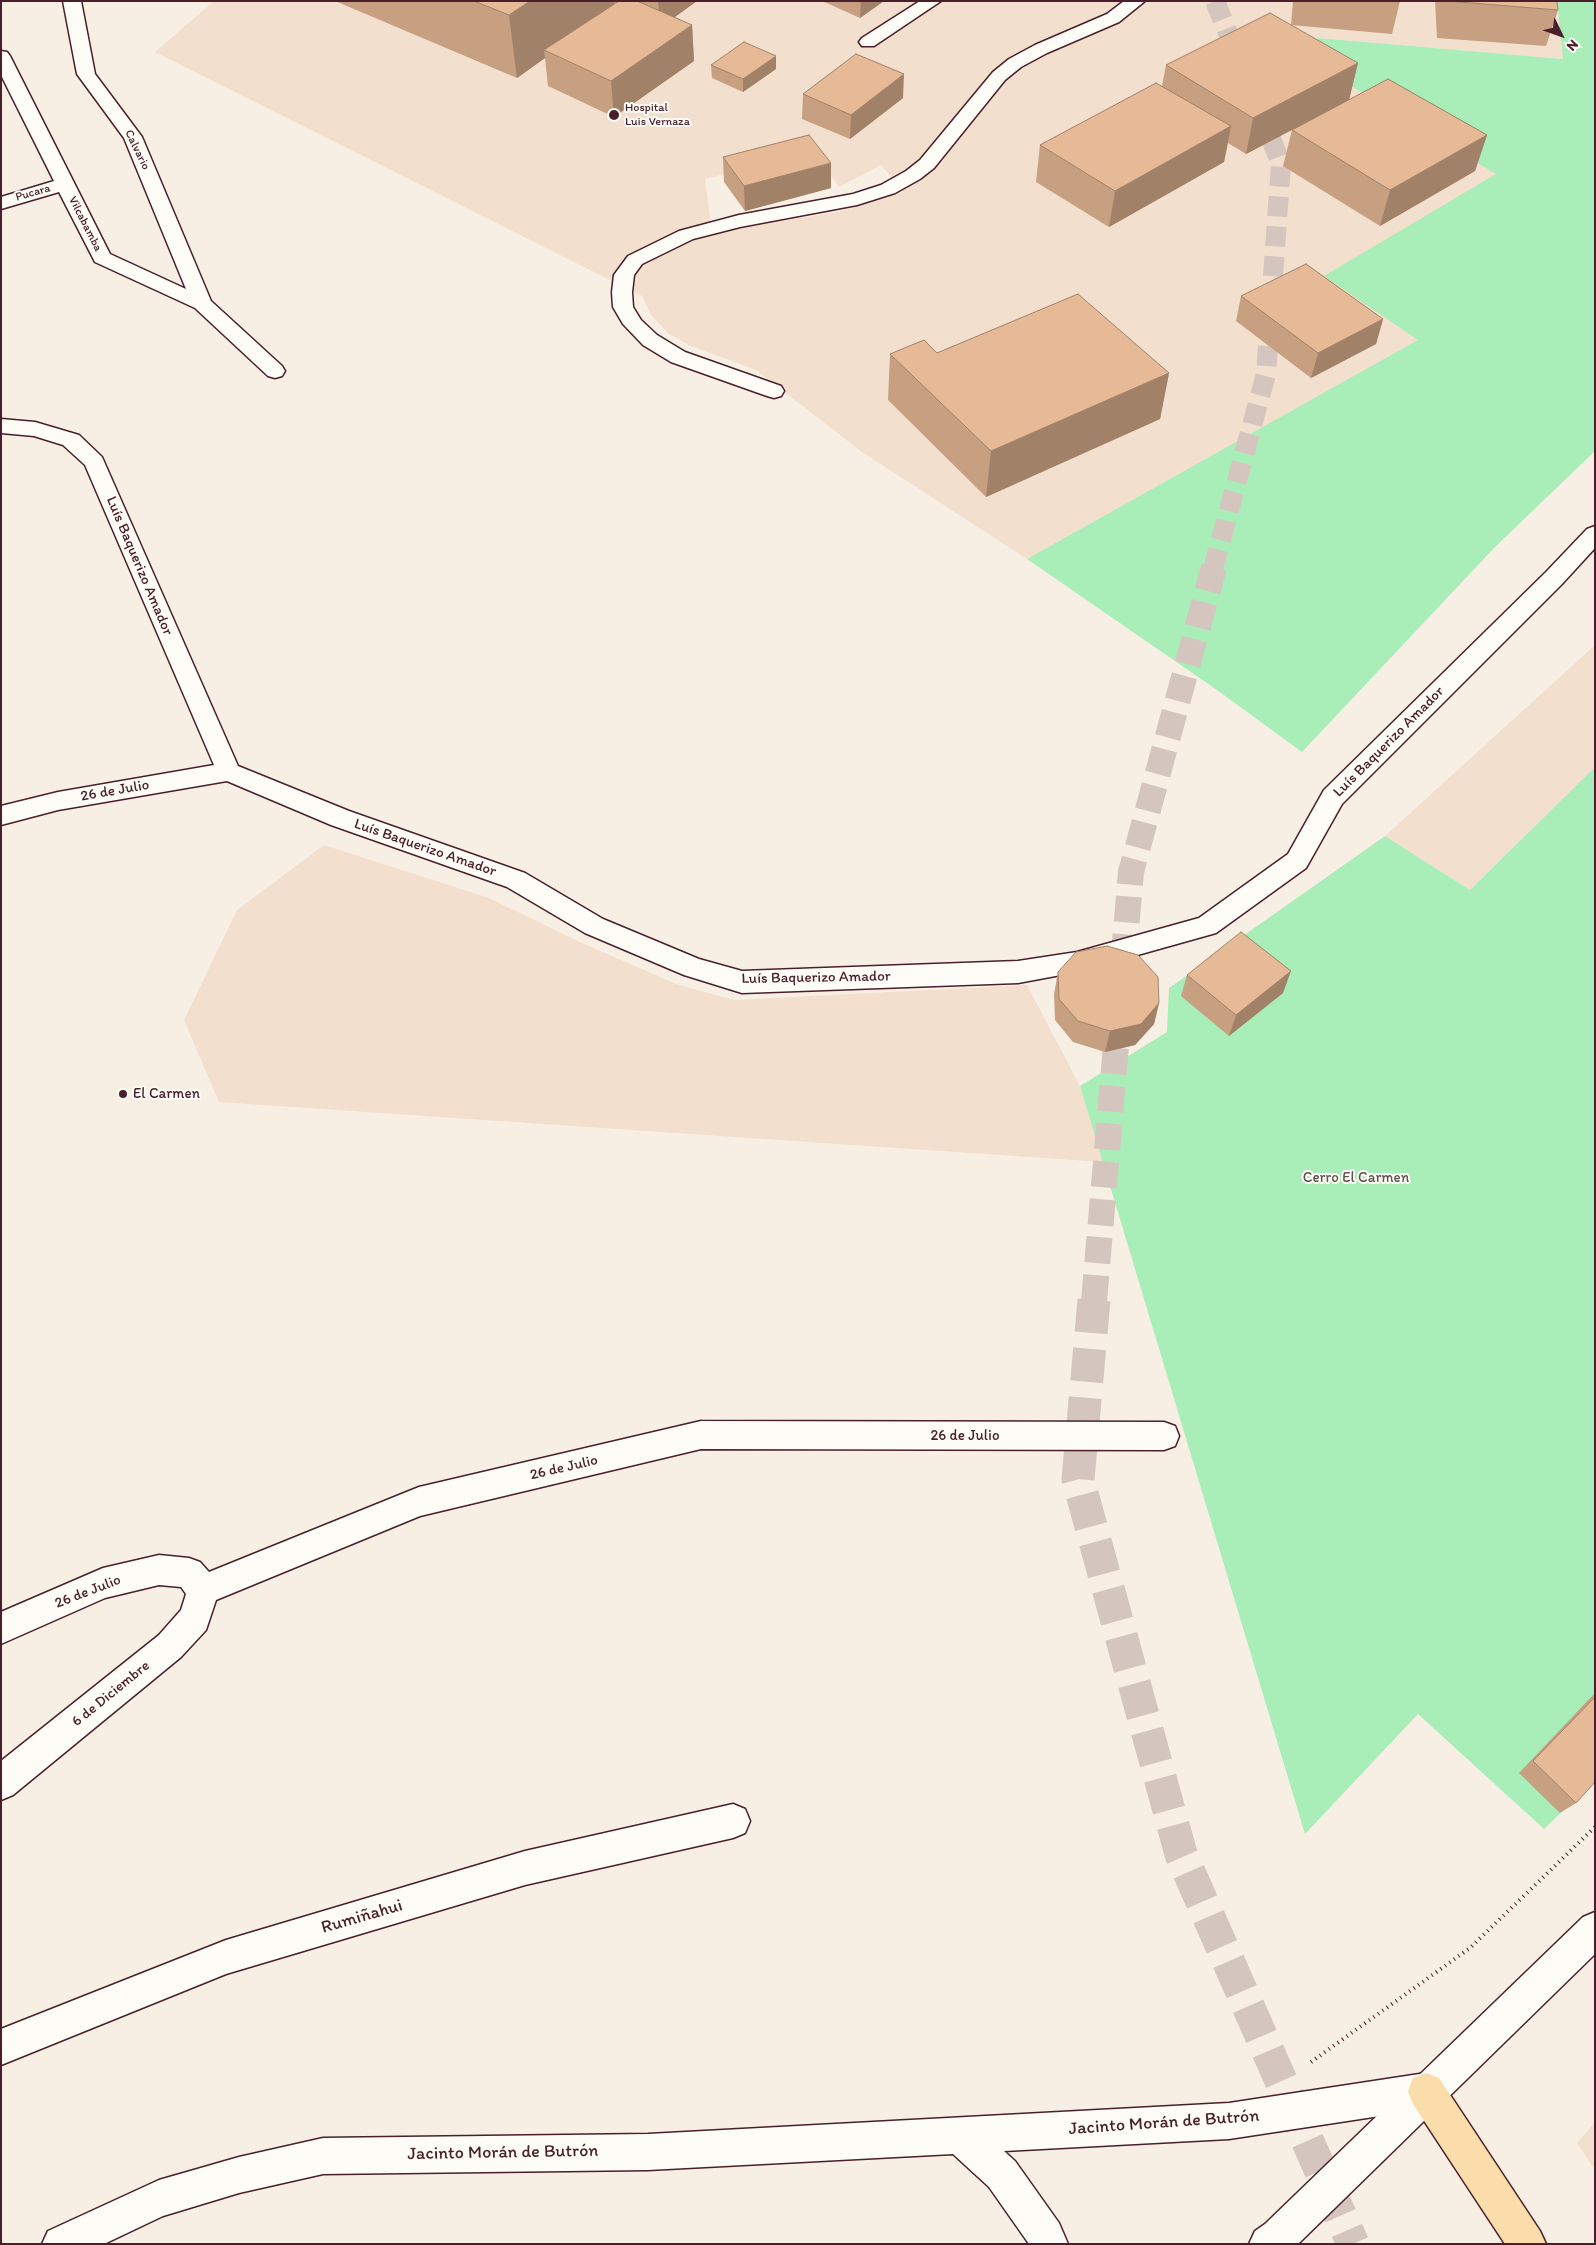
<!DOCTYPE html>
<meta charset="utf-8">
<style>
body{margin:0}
#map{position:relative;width:1596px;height:2245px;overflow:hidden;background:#f8efe4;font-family:Itim,sans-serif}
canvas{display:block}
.frame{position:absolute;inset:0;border:2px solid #4a1f2b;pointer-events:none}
.north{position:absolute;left:1536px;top:10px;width:50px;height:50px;-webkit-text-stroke:4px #fdfcf7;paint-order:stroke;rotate:132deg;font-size:14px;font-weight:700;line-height:20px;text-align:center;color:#4a1f2b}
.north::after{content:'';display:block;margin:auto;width:18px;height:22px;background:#4a1f2b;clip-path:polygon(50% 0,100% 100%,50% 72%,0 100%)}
</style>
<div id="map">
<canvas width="1596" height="2245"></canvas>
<div class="frame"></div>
<div class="north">N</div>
</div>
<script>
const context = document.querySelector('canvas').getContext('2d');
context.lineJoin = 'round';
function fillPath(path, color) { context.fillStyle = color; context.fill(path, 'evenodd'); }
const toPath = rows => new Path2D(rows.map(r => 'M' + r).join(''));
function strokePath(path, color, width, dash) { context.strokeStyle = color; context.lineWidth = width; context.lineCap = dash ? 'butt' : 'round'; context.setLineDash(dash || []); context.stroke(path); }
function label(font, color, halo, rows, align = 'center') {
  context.font = font + ' Itim,sans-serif'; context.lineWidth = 4; context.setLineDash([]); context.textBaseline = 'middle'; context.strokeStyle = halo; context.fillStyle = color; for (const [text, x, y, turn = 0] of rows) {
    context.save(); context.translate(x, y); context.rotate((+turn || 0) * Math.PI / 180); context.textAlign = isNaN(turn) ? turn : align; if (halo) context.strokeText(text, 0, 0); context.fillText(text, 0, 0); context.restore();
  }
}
fillPath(toPath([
 [214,1,1557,1,1563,59,1318,38,1310,61,1497,174,1325,276,1419,340,1027,559,862,452,756,370,691,346,669,334,651,315,642,296,155,52],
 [813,150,839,187,881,165,903,192,842,211,712,233,705,179],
 [1595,645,1595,767,1470,890,1385,836],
 [324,845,489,898,580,942,676,984,734,1000,1027,985,1080,1086,1103,1162,219,1102,184,1020,237,910],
 [1595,2122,1595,2170,1577,2143]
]), '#f3dfcd');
fillPath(toPath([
 [1557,1,1595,1,1595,451,1494,548,1302,752,1217,690,1027,559,1418,340,1324,276,1496,174,1310,61,1318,38,1563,59],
 [1595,767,1595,1780,1544,1829,1418,1714,1305,1834,1080,1086,1167,1032,1169,988,1385,836,1470,890]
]), '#a9edb8');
strokePath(toPath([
 [1215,1,1242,68],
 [1213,569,1266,374,1281,164,1258,106]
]), '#d5c5bf', 20, [20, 10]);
strokePath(toPath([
 [1094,1301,1131,872,1214,567]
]), '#d5c5bf', 26, [26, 12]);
strokePath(toPath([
 [1094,1300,1078,1479,1181,1854,1353,2244]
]), '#d5c5bf', 33, [33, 16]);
const service = toPath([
 [63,1,81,1,95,74,142,137,211,301,282,366,285,371,282,376,275,378,268,376,195,308,95,262,59,192,1,209,1,197,54,181,1,75,1,51,7,52,10,56,110,254,186,289,124,138,77,74,63,1],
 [920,1,941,1,874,46,862,46,859,42,862,38,920,1]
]);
const minor = toPath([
 [1124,1,1145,1,1119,22,1047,53,1021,67,1005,80,934,168,920,179,895,193,857,205,740,227,693,239,642,264,634,275,632,292,633,307,641,320,657,335,685,352,781,386,784,391,781,396,774,398,767,396,671,362,643,345,623,324,613,307,612,292,614,275,628,256,679,231,739,215,853,194,881,185,906,171,920,160,993,72,1009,59,1035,45,1107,14,1124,1],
 [1,419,35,422,79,435,102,457,238,766,349,811,525,873,603,919,699,959,742,971,1018,961,1077,952,1199,918,1288,854,1324,790,1546,572,1587,529,1595,526,1595,548,1562,584,1342,804,1306,868,1216,933,1077,972,1018,983,742,993,684,975,585,933,507,887,331,825,227,781,58,810,1,825,1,806,58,792,214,765,85,465,63,445,34,436,1,433,1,419],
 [701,1421,1164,1422,1175,1426,1179,1436,1175,1446,1164,1450,701,1449,420,1516,216,1600,206,1630,181,1657,13,1795,1,1800,1,1761,159,1635,181,1610,186,1594,181,1587,159,1585,105,1598,1,1644,1,1612,103,1568,159,1555,189,1558,200,1562,209,1572,419,1487,701,1421],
 [733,1804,745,1809,750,1821,745,1833,733,1838,525,1885,226,1974,1,2065,1,2029,226,1940,525,1851,733,1804],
 [1426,2073,1439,2078,1444,2091,1439,2104,1426,2109,1229,2139,1004,2151,1015,2161,1059,2223,1068,2244,1029,2244,989,2187,953,2154,648,2170,323,2174,239,2193,163,2216,104,2244,42,2244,48,2231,159,2180,239,2157,323,2138,648,2134,1229,2103,1426,2073]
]);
const tertiary = toPath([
 [1595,1912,1595,1954,1298,2244,1249,2244,1255,2231,1265,2224,1583,1917,1595,1912]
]);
const primary = toPath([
 [1426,2073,1439,2078,1540,2231,1546,2244,1505,2244,1413,2104,1408,2091,1413,2078,1426,2073]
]);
strokePath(service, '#4a1f2b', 3);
strokePath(minor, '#4a1f2b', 3);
strokePath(tertiary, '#4a1f2b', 3);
strokePath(primary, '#4a1f2b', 3);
strokePath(toPath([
 [1311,2062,1470,1948,1595,1827]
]), '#4a1f2b', 4, [1, 4.5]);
fillPath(service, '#fdfcf7');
fillPath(minor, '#fdfcf7');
fillPath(tertiary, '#fdfcf7');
fillPath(primary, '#fbddab');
fillPath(toPath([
 [335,1,697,1,674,17,692,25,694,61,614,117,548,86,545,58,517,78],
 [822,1,884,1,860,18],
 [1293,1,1400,1,1392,34,1291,25],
 [1435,1,1557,1,1558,10,1546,46,1437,38],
 [1358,63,1349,100,1246,154,1228,143,1224,162,1109,227,1036,182,1040,145,1162,86,1166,65],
 [711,65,776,69,743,92,712,78],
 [803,94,903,98,850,139,802,119],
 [1292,130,1487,135,1475,171,1380,226,1283,166],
 [723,157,831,188,745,211,724,182],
 [1241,296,1383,319,1376,344,1311,378,1236,321],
 [937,353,1169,373,1160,419,986,497,888,400,890,354],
 [1058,972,1159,1003,1154,1024,1135,1045,1105,1052,1073,1042,1055,1020,1054,994],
 [1187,975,1283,993,1229,1036,1181,996],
 [1595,1693,1595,1782,1576,1803,1560,1813,1519,1773]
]), '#c6a081');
fillPath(toPath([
 [530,1,614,1,615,9,544,50,545,58,517,78,509,15],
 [658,1,697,1,660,28],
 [861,1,884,1,860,18],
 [692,25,694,61,614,117,611,81],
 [776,56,776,69,743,92,743,79],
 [1358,63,1349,100,1246,154,1253,118],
 [904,74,903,98,850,139,851,115],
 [1231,126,1224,162,1109,227,1115,191],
 [1487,135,1475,171,1380,226,1390,190],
 [831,163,831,188,745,211,744,186],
 [1383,319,1376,344,1311,378,1318,353],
 [1169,373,1160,419,986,497,991,451],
 [1291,971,1283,993,1229,1036,1236,1015],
 [1159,1003,1154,1024,1135,1045,1105,1052,1110,1031]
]), '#a18269');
const building = toPath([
 [474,1,530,1,509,15,474,1],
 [619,1,637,1,692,25,611,81,544,50,619,1],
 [1557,1,1558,10,1447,1,1557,1],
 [1270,13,1358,63,1253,118,1166,65,1270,13],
 [744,42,776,56,743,79,711,65,744,42],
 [856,54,904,74,851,115,803,94,856,54],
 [1388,79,1487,135,1390,190,1292,130,1388,79],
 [1156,83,1231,126,1115,191,1040,145,1156,83],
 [809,135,831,163,744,186,723,157,809,135],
 [1306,264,1383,319,1318,353,1241,296,1306,264],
 [1078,294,1169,373,991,451,890,354,924,340,937,353,1078,294],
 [1241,932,1291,971,1236,1015,1187,975,1241,932],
 [1107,946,1138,955,1158,977,1159,1003,1141,1024,1110,1031,1078,1021,1059,999,1058,972,1076,952,1107,946],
 [1595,1697,1595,1782,1576,1803,1533,1761,1595,1697]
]);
fillPath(building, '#e6ba96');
strokePath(building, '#a18269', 1);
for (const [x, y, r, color] of [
 [614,115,6,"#4a1f2b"],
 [123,1094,5,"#4a1f2b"]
]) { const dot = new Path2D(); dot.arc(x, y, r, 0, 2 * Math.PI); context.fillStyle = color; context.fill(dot); strokePath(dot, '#fdfcf7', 2); }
label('12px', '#4a1f2b', '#fdfcf7', [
 ["Hospital",625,108],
 ["Luis Vernaza",625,122]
], 'left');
label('12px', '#4a1f2b', '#fdfcf7', [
 ["Calvario",137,150,64],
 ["Pucara",33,193,-16],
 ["Vilcabamba",85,224,63]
]);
label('15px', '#4a1f2b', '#fdfcf7', [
 ["Luís Baquerizo Amador",139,566,67],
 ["Luís Baquerizo Amador",1389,742,-45],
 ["26 de Julio",115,791,-10],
 ["Luís Baquerizo Amador",425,848,19],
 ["Luís Baquerizo Amador",816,978,-1],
 ["26 de Julio",965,1436],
 ["26 de Julio",564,1468,-13],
 ["26 de Julio",88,1592,-21],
 ["6 de Diciembre",111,1694,-39]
]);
label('15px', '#4a1f2b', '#fdfcf7', [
 ["El Carmen",133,1094]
], 'left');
label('15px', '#62524e', '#fdfcf7', [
 ["Cerro El Carmen",1356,1178]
]);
label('18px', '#4a1f2b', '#fdfcf7', [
 ["Rumiñahui",362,1917,-16],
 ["Jacinto Morán de Butrón",1164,2123,-4],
 ["Jacinto Morán de Butrón",503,2153,-1]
]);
</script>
